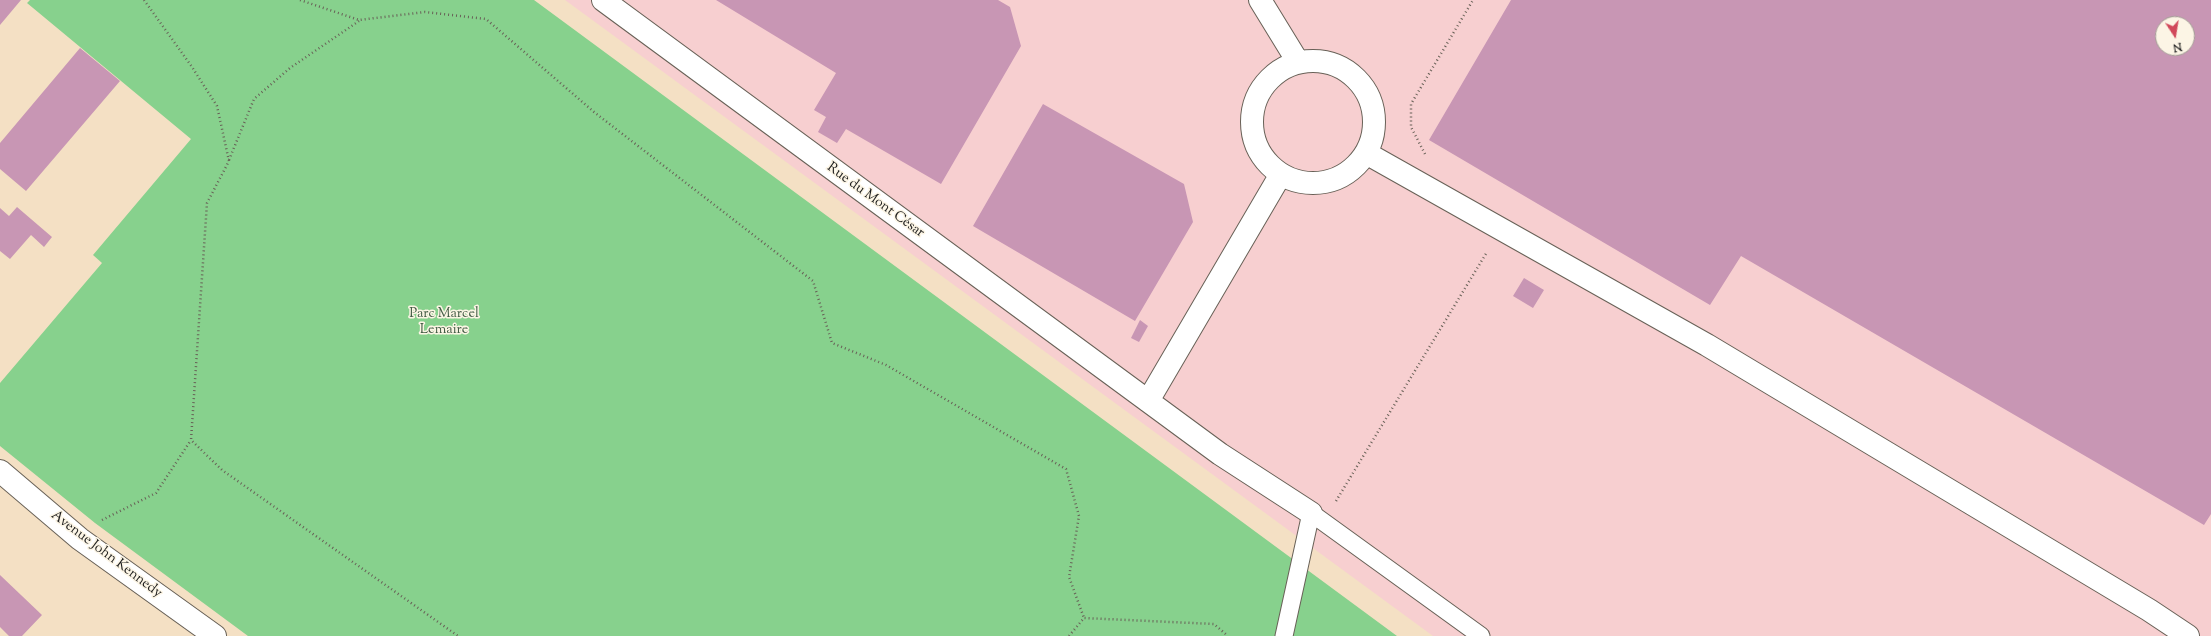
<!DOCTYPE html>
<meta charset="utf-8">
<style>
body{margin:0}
#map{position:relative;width:2211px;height:636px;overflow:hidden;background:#f4e0c4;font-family:"Sorts Mill Goudy",serif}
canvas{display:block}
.north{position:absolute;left:2155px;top:16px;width:40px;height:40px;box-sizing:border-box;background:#fcf5e5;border:1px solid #a29e95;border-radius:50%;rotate:168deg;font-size:11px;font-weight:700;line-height:16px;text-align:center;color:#1c1c1c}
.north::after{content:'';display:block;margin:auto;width:14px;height:18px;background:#d1495b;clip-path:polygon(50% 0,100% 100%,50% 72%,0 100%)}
</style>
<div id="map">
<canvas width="2211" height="636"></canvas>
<div class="north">N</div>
</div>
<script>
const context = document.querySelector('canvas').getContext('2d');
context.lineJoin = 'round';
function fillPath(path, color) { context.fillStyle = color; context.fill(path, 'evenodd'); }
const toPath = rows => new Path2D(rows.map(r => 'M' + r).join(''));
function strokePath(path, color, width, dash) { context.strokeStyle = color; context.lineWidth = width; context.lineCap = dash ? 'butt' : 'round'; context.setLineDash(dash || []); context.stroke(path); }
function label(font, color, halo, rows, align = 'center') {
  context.font = font + ' "Sorts Mill Goudy",serif'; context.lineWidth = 3; context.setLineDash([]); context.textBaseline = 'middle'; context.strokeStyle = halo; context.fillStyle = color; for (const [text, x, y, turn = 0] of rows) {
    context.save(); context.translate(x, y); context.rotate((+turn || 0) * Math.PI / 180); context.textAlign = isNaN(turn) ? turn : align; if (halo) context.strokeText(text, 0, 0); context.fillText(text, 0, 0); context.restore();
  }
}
fillPath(toPath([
 [565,0,2211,0,2211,636,1433,636],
 [2163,24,2187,24,2187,48,2163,48]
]), '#f7cfd0');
fillPath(toPath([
 [30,0,534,0,1397,636,248,636,95,523,0,446,0,383,102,263,93,255,191,139,27,3]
]), '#87d18d');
fillPath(toPath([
 [0,0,21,0,0,25],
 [716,0,998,0,1010,7,1021,46,941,184,846,129,837,143,818,132,826,117,814,110,836,73],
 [1511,0,2211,0,2211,514,2204,525,1741,256,1710,305,1429,140],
 [2163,24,2187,24,2187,48,2163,48],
 [80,48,120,81,26,191,0,169,0,143],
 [1043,104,1184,184,1193,222,1135,321,973,226],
 [17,207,52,237,44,247,31,235,10,259,0,251,0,208,9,216],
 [1524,278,1544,290,1533,308,1513,296],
 [1140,320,1148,326,1139,342,1131,338],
 [0,575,42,615,22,636,9,636,0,627]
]), '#c896b4');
const lane = toPath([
 [1284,636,1311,513,1481,636]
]);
const street = toPath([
 [603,0,1220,454,1311,513],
 [1260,0,1298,62],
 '1252 122a61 61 0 1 1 122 0a61 61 0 1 1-122 0Z',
 [1366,153,1707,345,2149,610,2188,636],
 [1148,401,1281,174],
 [0,471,80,539,215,636]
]);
strokePath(lane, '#686157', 19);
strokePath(street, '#686157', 24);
strokePath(toPath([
 [144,0,192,67,217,106,229,161,207,203,191,440,222,470,458,636],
 [300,0,359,20,425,12,486,19,594,112,813,281,832,343,886,365,1066,469,1079,516,1069,577,1084,618],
 [1425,154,1411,127,1411,104,1473,0],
 [229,160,254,99,290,68,359,21],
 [1336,501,1487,252],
 [102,520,156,493,191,440],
 [1069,636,1084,618,1214,624,1228,636]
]), '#686157', 2.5, [1, 3]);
strokePath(lane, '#fff', 17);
strokePath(street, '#fff', 22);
label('14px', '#1c1c1c', '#fcf5e5', [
 ["Rue du Mont César",875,201,36],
 ["Avenue John Kennedy",106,555,37]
]);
label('14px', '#415b44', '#fcf5e5', [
 ["Parc Marcel",444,315],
 ["Lemaire",444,331]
]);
</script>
